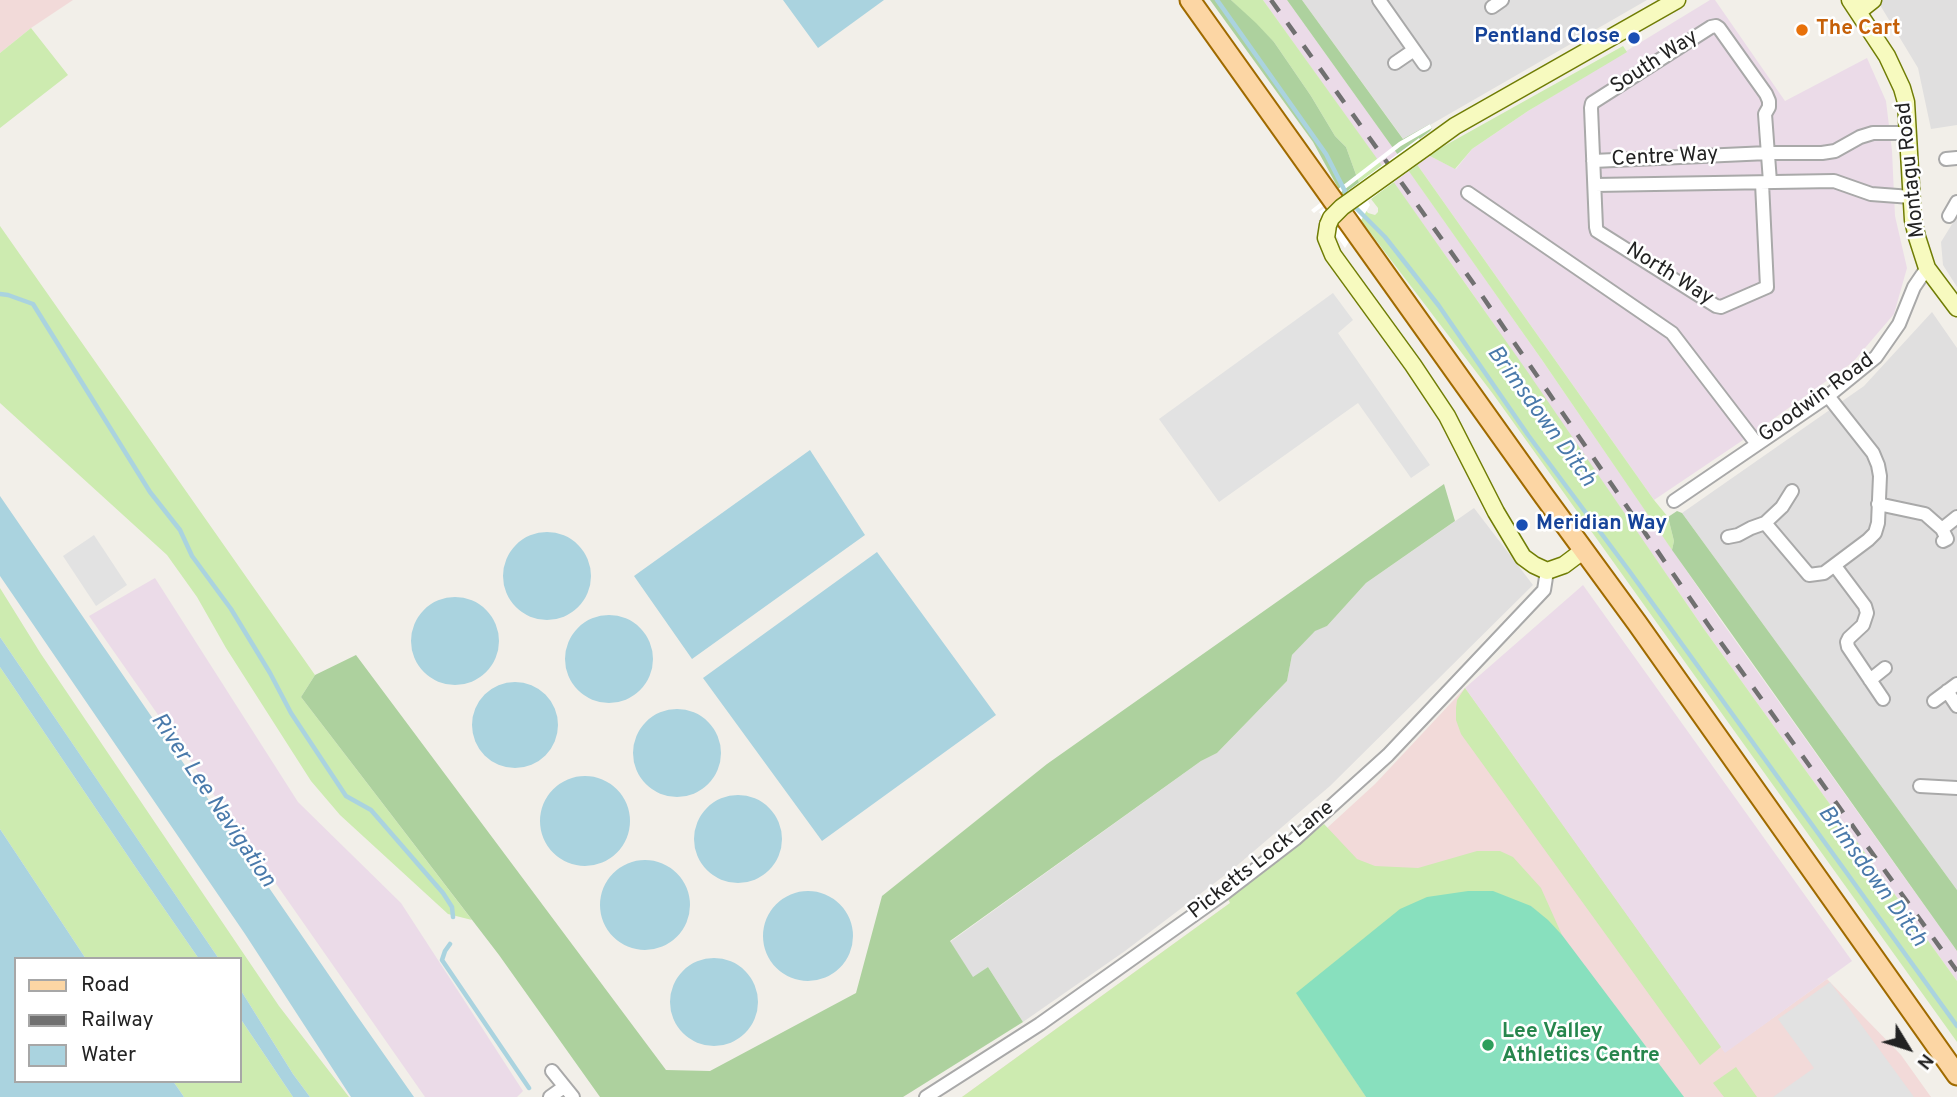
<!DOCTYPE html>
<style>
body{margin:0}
#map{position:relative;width:1957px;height:1097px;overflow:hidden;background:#f2efe9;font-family:Overpass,sans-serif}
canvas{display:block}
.legend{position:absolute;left:14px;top:957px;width:228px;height:126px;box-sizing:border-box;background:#fff;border:2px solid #a7a7a7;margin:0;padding:9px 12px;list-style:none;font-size:21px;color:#222}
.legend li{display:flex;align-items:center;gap:14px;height:35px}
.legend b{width:35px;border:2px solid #a7a7a7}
.north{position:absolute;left:1873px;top:1013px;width:70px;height:70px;-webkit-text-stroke:5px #fff;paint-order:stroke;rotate:128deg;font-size:19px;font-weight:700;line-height:28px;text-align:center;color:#222}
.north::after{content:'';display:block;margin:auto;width:24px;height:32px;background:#222;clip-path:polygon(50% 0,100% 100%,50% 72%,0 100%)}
</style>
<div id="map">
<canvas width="1957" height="1097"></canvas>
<ul class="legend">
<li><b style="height:9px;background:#fcd6a4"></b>Road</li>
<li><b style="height:9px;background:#707070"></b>Railway</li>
<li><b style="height:19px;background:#aad3df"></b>Water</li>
</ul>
<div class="north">N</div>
</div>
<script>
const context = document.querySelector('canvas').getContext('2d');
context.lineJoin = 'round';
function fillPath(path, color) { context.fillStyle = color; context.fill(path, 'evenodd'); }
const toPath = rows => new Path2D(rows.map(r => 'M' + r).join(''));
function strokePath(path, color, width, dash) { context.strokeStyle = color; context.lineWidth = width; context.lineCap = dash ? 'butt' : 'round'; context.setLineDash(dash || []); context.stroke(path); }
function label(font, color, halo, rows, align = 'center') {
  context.font = font + ' Overpass,sans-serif'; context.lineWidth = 5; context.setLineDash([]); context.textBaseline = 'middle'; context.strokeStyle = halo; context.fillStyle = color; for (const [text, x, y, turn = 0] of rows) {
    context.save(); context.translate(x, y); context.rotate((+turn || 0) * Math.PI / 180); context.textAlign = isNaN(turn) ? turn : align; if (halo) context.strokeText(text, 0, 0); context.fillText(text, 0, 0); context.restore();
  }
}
fillPath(toPath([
 [1302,0,1647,0,1404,140],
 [1877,0,1957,0,1957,125,1931,129,1918,68],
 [1957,216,1957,287,1943,265,1941,242],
 [1932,312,1957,348,1957,890,1682,513,1864,386],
 [1474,508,1533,585,1330,786,1233,869,1125,951,1023,1022,988,967,973,978,950,942,1201,761,1217,753,1287,681,1292,655,1315,630,1327,626,1366,583]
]), '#e0dfdf');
fillPath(toPath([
 [0,0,73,0,31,28,0,53],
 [1465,688,1725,1052,1827,979,1901,1055,1931,1097,962,1097,1230,903,1327,828,1375,784]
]), '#f2dad9');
fillPath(toPath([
 [1263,0,1287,0,1386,138,1542,360,1719,618,1957,951,1957,981,1704,629,1470,290],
 [1710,0,1715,0,1785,101,1867,58,1886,101,1892,151,1895,216,1907,268,1894,314,1853,362,1755,432,1654,500,1416,163,1428,155,1456,169,1472,149,1528,111],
 [155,578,298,802,401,903,523,1091,517,1097,425,1097,89,616],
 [1583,585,1852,961,1725,1053,1465,688]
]), '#ebdbe8');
fillPath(toPath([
 [1231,0,1263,0,1383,167,1359,183,1346,147,1335,136,1311,96,1274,42],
 [31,28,68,75,0,128,0,53],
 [1623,46,1627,52,1528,111,1472,149,1455,169,1428,155],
 [1416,163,1654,500,1668,517,1674,541,1672,550,1542,360,1408,170],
 [1393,181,1527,371,1704,629,1957,981,1957,1042,1493,394,1343,197,1350,189,1368,213,1375,215,1378,212,1378,208,1371,199],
 [0,226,315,675,301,697,472,920,448,914,340,815,311,781,226,648,197,597,167,555,0,403],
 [0,588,41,654,279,1006,349,1097,310,1097,293,1074,240,989,240,959,219,959,0,637],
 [0,667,134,865,199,959,86,959,0,829],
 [1465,688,1721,1047,1700,1065,1461,734,1456,720,1456,708,1457,700],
 [1324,824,1357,859,1375,866,1418,868,1477,851,1500,851,1513,857,1541,888,1562,935,1531,906,1297,993,1366,1097,962,1097,1230,903,1228,899],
 [240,1018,293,1097,184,1097,173,1081,240,1081],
 [1736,1067,1738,1070,1757,1097,1724,1097,1713,1083]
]), '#cdebb0');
fillPath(toPath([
 [1210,0,1231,0,1256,23,1274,42,1311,96,1335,136,1346,147,1359,183,1343,197,1313,142],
 [1287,0,1302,0,1403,139,1430,124,1432,128,1430,131,1398,155],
 [1444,484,1455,521,1366,583,1327,626,1315,631,1292,655,1287,681,1217,753,1201,761,950,941,973,977,988,967,1023,1022,903,1097,600,1097,499,955,301,697,315,675,356,655,666,1070,710,1071,856,993,882,896,1047,764],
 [1677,511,1682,513,1957,890,1957,951,1672,550,1674,541,1668,517]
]), '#add19e');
fillPath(toPath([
 [1468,891,1493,891,1531,906,1548,920,1562,935,1684,1097,1366,1097,1296,993,1400,909,1427,897]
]), '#88e0be');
fillPath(toPath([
 [1333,293,1353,320,1338,333,1430,465,1411,478,1358,403,1219,502,1159,419],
 [94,535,127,585,96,606,63,556],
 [1830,982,1914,1097,1773,1097,1814,1068,1778,1019]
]), '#e2e2e2');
fillPath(toPath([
 [783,0,884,0,818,48],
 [810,450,865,535,692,659,634,576],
 [0,496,355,1013,414,1097,351,1097,245,934,0,576],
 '503 576a44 44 0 1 1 88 0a44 44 0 1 1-88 0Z',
 [877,552,996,715,822,841,703,678],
 '411 641a44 44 0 1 1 88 0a44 44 0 1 1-88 0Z',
 '565 659a44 44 0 1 1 88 0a44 44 0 1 1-88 0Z',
 [0,637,115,806,219,959,199,959,134,865,0,667],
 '472 725a43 43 0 1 1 86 0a43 43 0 1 1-86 0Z',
 '633 753a44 44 0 1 1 88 0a44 44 0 1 1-88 0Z',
 '540 821a45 45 0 1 1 90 0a45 45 0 1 1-90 0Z',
 '694 839a44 44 0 1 1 88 0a44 44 0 1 1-88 0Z',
 [0,829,86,959,16,959,16,1081,173,1081,184,1097,0,1097],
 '600 905a45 45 0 1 1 90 0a45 45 0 1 1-90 0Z',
 '763 936a45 45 0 1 1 90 0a45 45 0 1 1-90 0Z',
 '670 1002a44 44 0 1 1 88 0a44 44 0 1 1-88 0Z',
 [240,989,293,1074,310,1097,293,1097,240,1018]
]), '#aad3df');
fillPath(toPath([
 [1430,124,1432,128,1401,146,1314,213,1311,210,1399,142],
 [1419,138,1431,155,1368,201,1370,205,1345,248,1319,212]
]), '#fff');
strokePath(toPath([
 [1217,0,1326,154,1348,197],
 [1352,204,1385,237,1439,306,1528,435,1630,572,1957,1026],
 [0,294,8,295,33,304,150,492,180,530,192,556,231,609,270,673,291,713,346,796,371,810,443,893,452,907,453,917],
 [450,944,445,951,442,960,529,1088]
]), '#aad3df', 4.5);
const street = toPath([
 [1379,0,1424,64],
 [1492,7,1502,0],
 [1395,63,1414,50],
 [1946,159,1957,158],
 [1593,161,1768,153,1822,153,1835,151,1860,137,1873,133,1908,133],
 [1762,183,1767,287,1721,307,1716,306,1597,231,1596,227,1591,108,1592,103,1711,27,1716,26,1719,28,1766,94,1769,101,1769,107,1765,114,1770,182],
 [1595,185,1834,181,1871,194,1911,197],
 [1468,193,1672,333,1757,444],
 [1949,216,1957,202],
 [1674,501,1828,396,1876,357,1899,324,1914,287,1927,268],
 [1878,504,1925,514,1942,529,1947,539,1943,541],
 [1765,523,1809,575,1824,573,1868,540,1875,533,1878,523,1880,476,1878,465,1873,453,1828,396],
 [1942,529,1957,517],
 [1728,537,1738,535,1751,528,1765,523,1782,507,1792,491],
 [1835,566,1865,606,1867,613,1863,625,1849,638,1847,642,1848,647,1883,699],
 [1870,680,1885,668],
 [1947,691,1957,706],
 [1934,701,1957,684],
 [1920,786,1957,788],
 [552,1071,573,1097],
 [550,1097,564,1087],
 [926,1097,1040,1024,1226,892,1295,839,1388,755,1544,590,1547,571]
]);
const secondary = toPath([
 [1850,0,1887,56,1902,88,1906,102,1913,220,1917,237,1927,268,1957,308],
 [1859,11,1873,0],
 [1426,147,1455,126,1677,0],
 [1328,225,1326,238,1333,255,1413,365,1447,416,1496,512,1523,557,1534,565,1547,571,1564,565,1584,550]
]);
const primary = toPath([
 [1190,0,1544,496,1637,623,1957,1075]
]);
strokePath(street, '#a9a9a9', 16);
strokePath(secondary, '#707d05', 19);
strokePath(primary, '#a06b00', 23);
strokePath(street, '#fff', 12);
strokePath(secondary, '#f7fabf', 16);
strokePath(primary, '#fcd6a4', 19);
strokePath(toPath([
 [1271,0,1476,287,1709,626,1957,971]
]), '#707070', 4.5, [14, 14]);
const secondaryBridge = toPath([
 [1328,225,1331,218,1342,207,1426,147]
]);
strokePath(secondaryBridge, '#707d05', 19, []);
strokePath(secondaryBridge, '#f7fabf', 16);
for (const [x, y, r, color] of [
 [1802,30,7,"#e8710a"],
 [1634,38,7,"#1a4fb4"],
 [1522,525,7,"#1a4fb4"],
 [1488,1045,7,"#2e9e5b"]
]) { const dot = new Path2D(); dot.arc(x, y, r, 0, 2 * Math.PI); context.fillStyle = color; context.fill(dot); strokePath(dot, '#fff', 2.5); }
label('bold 21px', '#c56008', '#fff', [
 ["The Cart",1816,30]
], 'left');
label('bold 21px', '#164399', '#fff', [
 ["Pentland Close",1620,38],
 ["Meridian Way",1536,525,"left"]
], 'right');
label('21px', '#222', '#fff', [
 ["South Way",1655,63,-33],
 ["Centre Way",1665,158,-3],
 ["Montagu Road",1912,170,-96],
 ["North Way",1669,275,32],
 ["Goodwin Road",1817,399,-36],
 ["Picketts Lock Lane",1262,861,-38]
]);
label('bold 21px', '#27864d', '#fff', [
 ["Lee Valley",1502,1033],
 ["Athletics Centre",1502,1057]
], 'left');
label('italic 23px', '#4a7aab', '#fff', [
 ["Brimsdown Ditch",1540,417,54],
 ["River Lee Navigation",212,801,56],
 ["Brimsdown Ditch",1871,877,54]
]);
</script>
